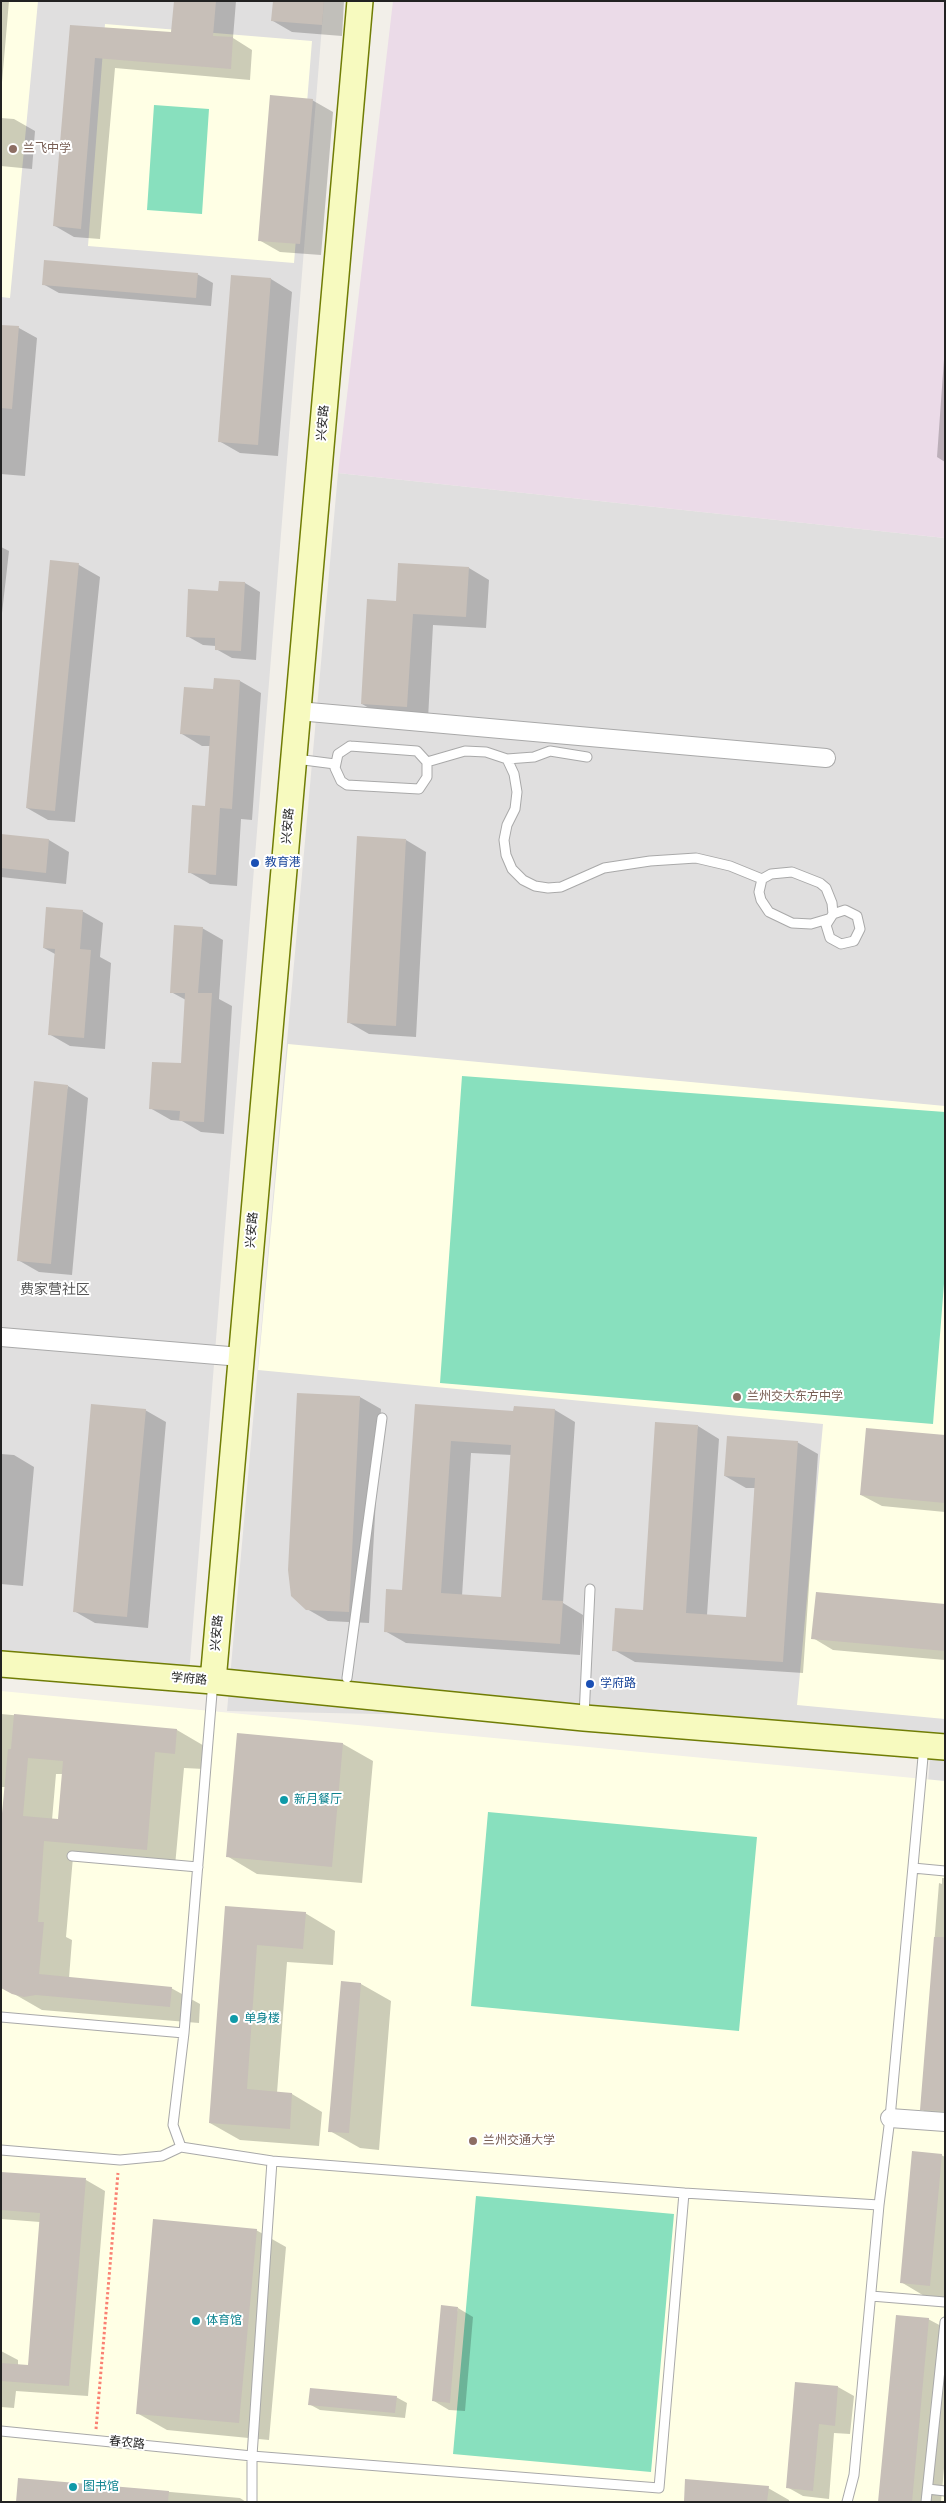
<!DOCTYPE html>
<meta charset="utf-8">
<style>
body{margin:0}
#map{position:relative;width:946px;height:2503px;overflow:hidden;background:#f2efe9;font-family:"IBM Plex Sans",sans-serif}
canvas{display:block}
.frame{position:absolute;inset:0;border:2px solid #222;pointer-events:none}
</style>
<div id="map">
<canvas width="946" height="2503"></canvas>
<div class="frame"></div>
</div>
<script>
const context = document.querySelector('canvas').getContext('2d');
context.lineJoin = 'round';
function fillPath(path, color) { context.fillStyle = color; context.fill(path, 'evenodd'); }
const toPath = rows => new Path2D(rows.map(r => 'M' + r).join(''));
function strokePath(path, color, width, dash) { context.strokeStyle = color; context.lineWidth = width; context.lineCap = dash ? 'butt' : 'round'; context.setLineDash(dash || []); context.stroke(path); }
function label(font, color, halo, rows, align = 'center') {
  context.font = font + ' "IBM Plex Sans","Noto Sans SC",sans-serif'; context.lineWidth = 4; context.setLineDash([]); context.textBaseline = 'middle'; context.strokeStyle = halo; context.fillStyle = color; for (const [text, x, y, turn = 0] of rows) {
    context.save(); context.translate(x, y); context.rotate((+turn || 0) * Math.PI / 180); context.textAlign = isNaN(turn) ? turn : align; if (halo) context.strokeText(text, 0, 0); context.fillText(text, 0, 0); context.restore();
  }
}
fillPath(toPath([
 [1,1,324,1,189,1674,1,1659],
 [338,473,945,538,945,2502,866,2502,932,1736,584,1718,227,1711]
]), '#e0dfdf');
fillPath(toPath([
 [393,1,945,1,945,538,338,473]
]), '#ebdbe8');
fillPath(toPath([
 [1,1,38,1,10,298,1,297],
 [105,24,312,41,294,263,88,246],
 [288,1044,945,1106,945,1719,797,1705,823,1424,258,1370],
 [1,1691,945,1781,945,2502,1,2502]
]), '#ffffe5');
fillPath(toPath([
 [154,105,209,109,202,214,147,210],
 [462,1076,945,1112,945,1271,933,1424,440,1383],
 [488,1812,757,1837,739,2031,471,2006],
 [476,2196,674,2214,651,2472,453,2454]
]), '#88e0be');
fillPath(toPath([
 [1,1,9,1,1,94],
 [175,1,236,1,233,38,252,50,250,80,115,68,100,239,74,237,55,226,71,26,172,33],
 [274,1,344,1,342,36,292,32,273,21],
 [312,100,333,112,321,255,280,252,259,240],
 [1,118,14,119,35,131,32,169,1,166],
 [197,274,213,283,211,306,59,293,43,284],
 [233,276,271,279,292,292,278,456,240,453,219,441],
 [1,326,19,328,37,338,25,476,1,474],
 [945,345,945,462,937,457],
 [1,547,9,551,1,622],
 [51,562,79,565,100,577,75,822,48,820,27,808],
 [469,568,489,580,486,628,433,625,428,719,383,716,362,704,397,602],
 [245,583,260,592,256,660,232,658,216,649,216,646,203,645,187,636,220,592],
 [240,681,261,693,252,820,241,819,237,886,210,884,189,872,206,807,211,746,202,746,182,734,214,690],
 [1,835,49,840,69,852,66,884,1,877],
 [406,840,426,852,416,1037,369,1034,348,1022],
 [82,911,103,923,100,957,111,963,105,1049,70,1046,49,1034,55,954,44,948],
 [202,928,223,940,219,999,232,1006,224,1134,201,1132,182,1121,171,1120,150,1108,182,1065,186,1000,171,992],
 [68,1086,88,1098,72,1275,39,1272,18,1260],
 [360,1397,381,1409,369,1623,328,1621,307,1609],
 [416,1405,514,1412,555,1410,575,1422,563,1603,583,1615,580,1655,406,1643,385,1631,403,1592],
 [471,1453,512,1455,502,1598,462,1596],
 [145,1410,166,1422,148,1628,95,1623,74,1611],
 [698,1426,719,1439,707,1615,747,1618,755,1488,746,1488,725,1476,797,1442,818,1454,803,1673,635,1662,614,1650,644,1611],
 [945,1436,945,1512,882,1506,861,1495],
 [1,1454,14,1455,34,1467,23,1586,1,1584],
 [945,1605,945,1660,833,1650,813,1638],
 [1,1714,177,1730,206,1747,204,1769,184,1768,175,1866,73,1857,66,1937,72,1940,69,1978,171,1988,200,2004,199,2023,42,2010,2,1987,6,1787,1,1787],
 [56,1774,63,1774,59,1820,52,1820],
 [238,1734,343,1744,373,1761,362,1883,257,1874,227,1856],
 [942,1878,945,1878,945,2123,921,2109,939,1883,942,1884],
 [226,1907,305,1913,335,1931,333,1965,287,1962,277,2093,292,2094,322,2112,319,2146,240,2140,210,2123],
 [342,1982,361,1984,391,2001,379,2150,360,2148,330,2131],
 [941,2155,945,2157,945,2301,931,2300,901,2282],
 [1,2173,86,2180,105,2191,88,2396,16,2391,14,2408,1,2407,1,2351,18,2360,18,2366,29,2367,40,2222,1,2219],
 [256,2230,286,2247,269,2440,167,2430,137,2413],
 [458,2308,473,2317,465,2411,449,2410,434,2401],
 [928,2319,945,2328,945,2457,941,2502,880,2502],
 [796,2383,838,2387,854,2396,850,2434,834,2433,829,2499,803,2496,787,2487],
 [396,2397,407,2403,405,2418,320,2410,309,2404],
 [19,2479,240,2498,246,2502,17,2502],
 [768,2488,789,2500,789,2502,685,2502]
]), '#0003');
fillPath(toPath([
 [174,1,216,1,213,36,233,37,231,69,95,58,81,229,53,226,70,25,171,32],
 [273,1,324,1,322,25,271,21],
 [270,95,313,99,300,244,258,241],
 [44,260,198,273,196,298,42,285],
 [231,275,271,278,258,445,218,442],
 [1,325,19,326,12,409,1,408],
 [50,560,79,563,55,811,26,808],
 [398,563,469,567,466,617,413,614,407,707,361,704,367,599,396,601],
 [219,581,245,582,241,651,215,650,215,638,186,637,188,589,218,591],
 [214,678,240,680,232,809,220,808,216,875,188,873,192,805,205,806,210,736,180,734,184,687,213,689],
 [1,834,49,839,46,873,1,868],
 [357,836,406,839,396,1026,347,1023],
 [46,907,83,910,80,949,91,950,84,1038,48,1035,55,949,43,948],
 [174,925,203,927,198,993,212,993,204,1122,179,1121,180,1111,149,1109,152,1062,181,1063,185,993,170,993],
 [34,1081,68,1085,51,1264,17,1261],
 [297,1393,360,1396,349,1612,306,1610,291,1596,288,1570],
 [91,1404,146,1409,127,1617,73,1612],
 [415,1404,513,1411,514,1406,555,1409,542,1600,563,1601,560,1644,384,1632,386,1589,402,1590],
 [451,1441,511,1445,501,1597,441,1593],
 [655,1422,698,1425,686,1613,746,1617,755,1478,724,1476,727,1436,798,1441,783,1662,612,1651,615,1608,643,1610],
 [866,1428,945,1435,945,1503,860,1495],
 [816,1592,945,1604,945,1651,811,1639],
 [14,1714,177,1729,175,1754,155,1752,147,1850,44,1841,38,1922,44,1922,39,1974,172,1987,170,2007,36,1995,24,1997,12,1994,1,1988,1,1824,8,1749,11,1749],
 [28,1758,63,1761,58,1819,23,1816],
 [237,1733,343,1743,332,1867,226,1857],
 [225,1906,306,1912,303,1949,257,1945,247,2089,292,2093,290,2129,209,2123],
 [934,1937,945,1937,945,2111,920,2110],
 [341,1981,361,1983,349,2133,328,2132],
 [912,2151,942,2154,930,2286,900,2283],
 [1,2172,86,2178,69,2386,1,2381,1,2363,28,2365,40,2213,1,2210],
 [153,2219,257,2229,239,2423,136,2414],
 [441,2305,458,2307,450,2403,432,2401],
 [896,2315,929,2318,912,2502,878,2502],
 [795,2382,838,2386,835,2426,819,2424,813,2491,786,2488],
 [310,2388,397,2396,395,2413,308,2405],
 [18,2478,169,2491,168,2502,16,2502],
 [685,2479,769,2486,767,2502,684,2502]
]), '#c7bfb8');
const lane = toPath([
 [350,746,417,751,427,762,427,777,419,789,347,785,341,781,335,768,338,754,350,746],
 [296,759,335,764],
 [507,759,514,774,517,792,515,809,507,825,504,840,506,855,512,869,523,880,535,886,548,888,561,887,604,868,650,861,696,858,730,866,762,879],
 [427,762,465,751,486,752,507,759,534,757,550,751,587,757],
 [762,879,771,874,792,872,820,883,826,888,832,903,833,914,826,925,830,938,841,944,854,941,860,929,857,916,845,910,833,914],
 [762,879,759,892,761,900,769,912,792,923,811,924,828,919],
 [347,1678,382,1418],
 [213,1681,184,2033,173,2125,181,2147,272,2161,684,2193,879,2205],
 [584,1717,590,1589],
 [72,1856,198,1867],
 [913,1868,945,1871],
 [1,2017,184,2033],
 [1,2150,120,2160,162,2156,181,2147],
 [871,2296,945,2302],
 [1,2431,252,2456,659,2488,684,2193],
 [928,2489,945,2491],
 [252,2502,252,2456,272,2161],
 [847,2502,854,2475,879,2205,890,2118,924,1746],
 [926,2502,945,2322]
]);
const street = toPath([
 [298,711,826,758],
 [1,1337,241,1357],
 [890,2118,945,2122]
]);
const secondary = toPath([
 [1,1664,213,1681,584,1718,945,1747],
 [213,1681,360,1]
]);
strokePath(lane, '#a9a9a9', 11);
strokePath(street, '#a9a9a9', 20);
strokePath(secondary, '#707d05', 28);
strokePath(toPath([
 [96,2429,118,2173]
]), '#fa8072', 3, [2.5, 2.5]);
strokePath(lane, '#fff', 9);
strokePath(street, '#fff', 18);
strokePath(secondary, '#f7fabf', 25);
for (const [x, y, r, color] of [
 [13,149,5,"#8d6e63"],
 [255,863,5,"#1a4fb4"],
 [737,1397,5,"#8d6e63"],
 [590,1684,5,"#1a4fb4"],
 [284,1800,5,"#0f9aa8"],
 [234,2019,5,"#0f9aa8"],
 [473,2141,5,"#8d6e63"],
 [196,2321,5,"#0f9aa8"],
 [73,2487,5,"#0f9aa8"]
]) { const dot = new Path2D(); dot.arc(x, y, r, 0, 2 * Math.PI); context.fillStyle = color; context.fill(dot); strokePath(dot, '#fff', 2); }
label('12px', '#785e54', '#fff', [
 ["兰飞中学",23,149],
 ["兰州交大东方中学",747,1397],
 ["兰州交通大学",483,2141]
], 'left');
label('12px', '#222', '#fff', [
 ["兴安路",323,423,-85],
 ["兴安路",288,826,-85],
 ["兴安路",252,1230,-85],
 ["兴安路",217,1633,-85],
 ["学府路",189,1679,5],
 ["春农路",127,2443,6]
]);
label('12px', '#164399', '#fff', [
 ["教育港",265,863],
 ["学府路",600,1684]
], 'left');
label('12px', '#0d838f', '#fff', [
 ["新月餐厅",294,1800],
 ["单身楼",244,2019],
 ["体育馆",206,2321],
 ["图书馆",83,2487]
], 'left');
label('14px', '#555', '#fff', [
 ["费家营社区",55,1290]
]);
</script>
